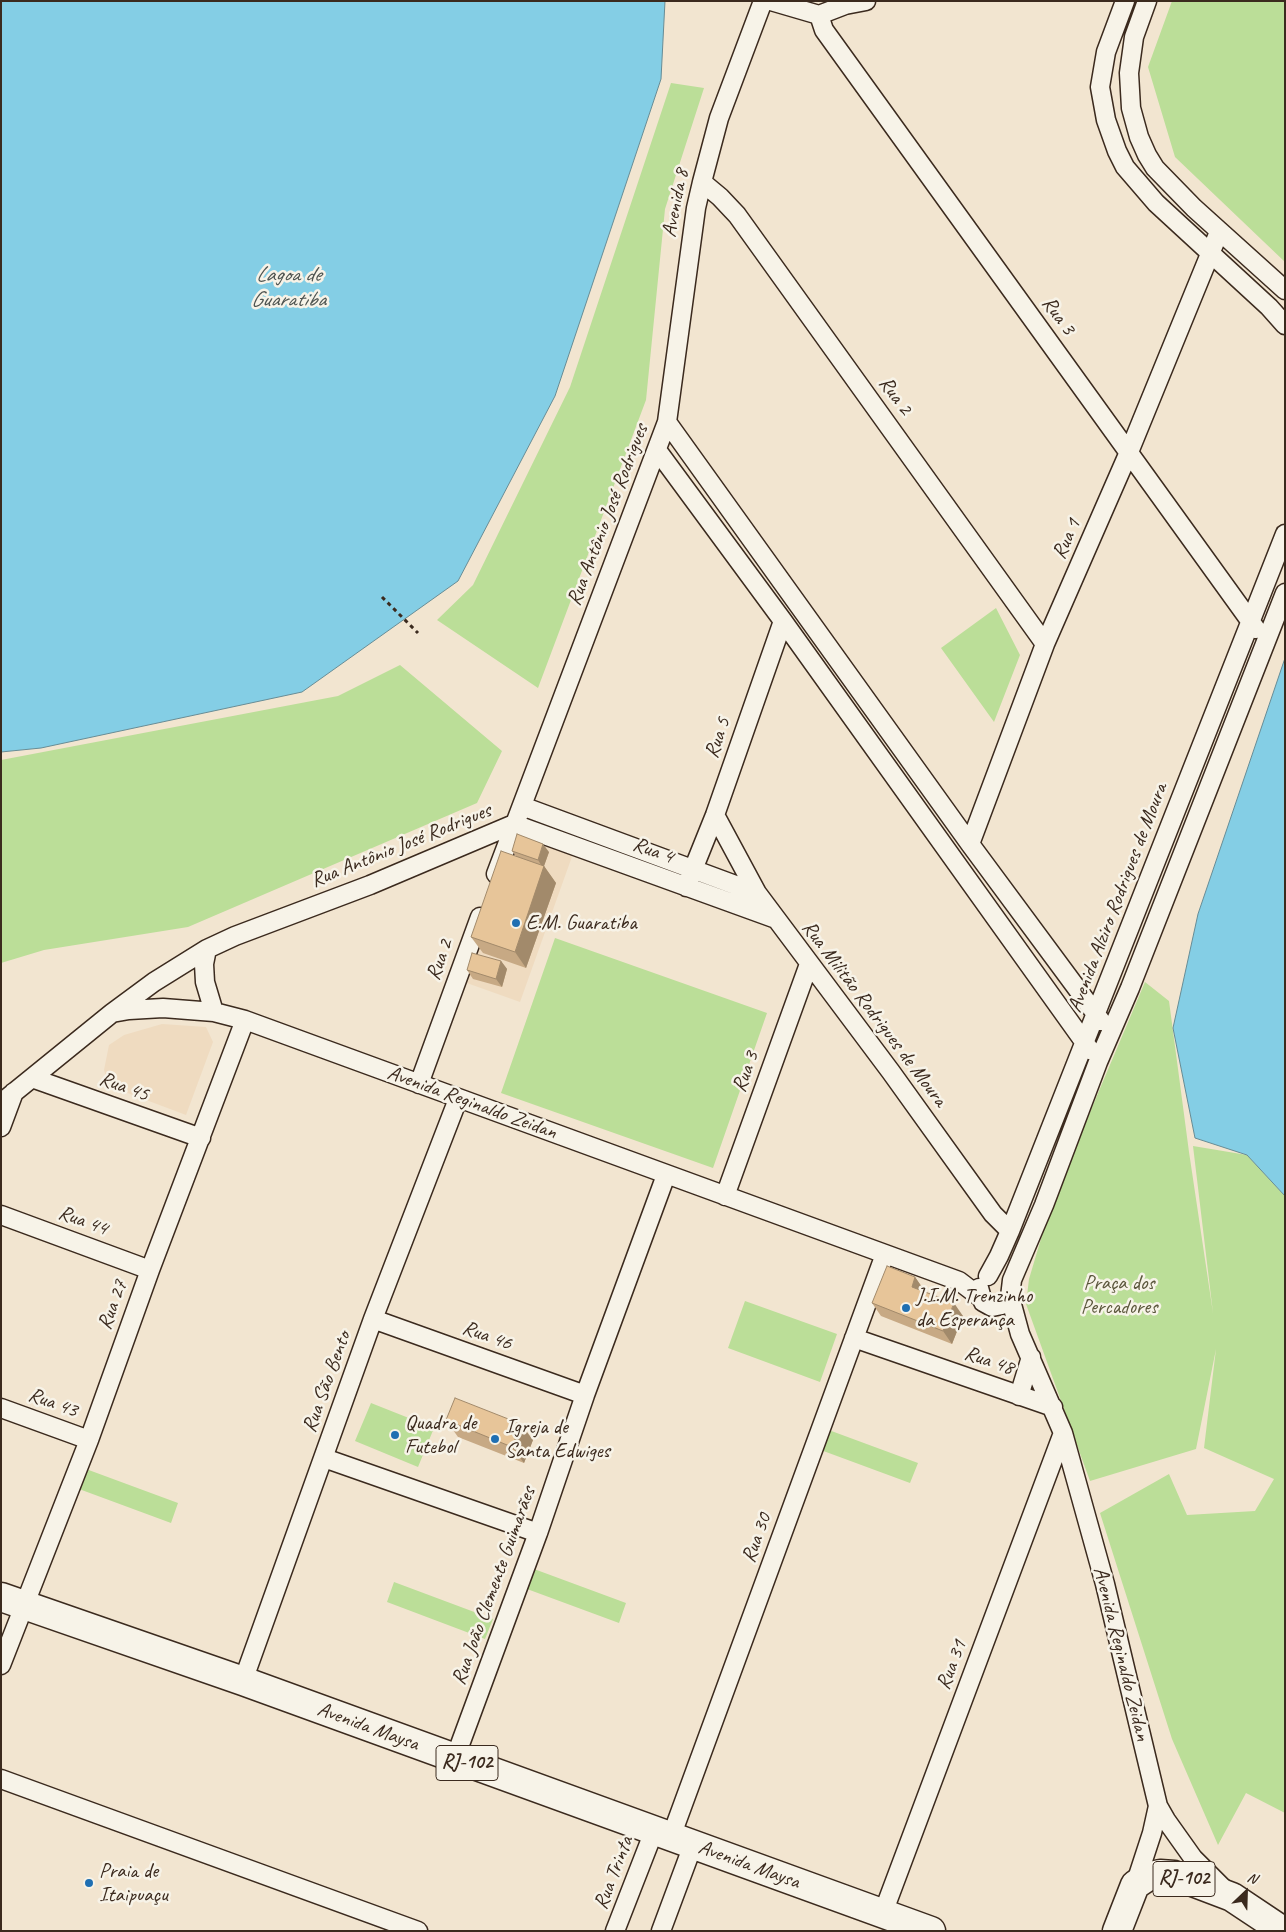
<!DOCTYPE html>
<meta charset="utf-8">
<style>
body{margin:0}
#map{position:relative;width:1286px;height:1932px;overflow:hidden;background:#f2e5d0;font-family:Caveat,sans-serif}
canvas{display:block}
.frame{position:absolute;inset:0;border:2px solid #3b2a1e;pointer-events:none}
.north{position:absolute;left:1221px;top:1867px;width:50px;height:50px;-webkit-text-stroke:4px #f7f3e8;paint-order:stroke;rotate:24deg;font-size:14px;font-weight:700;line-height:20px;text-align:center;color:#3b2a1e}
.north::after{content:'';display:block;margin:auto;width:18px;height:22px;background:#3b2a1e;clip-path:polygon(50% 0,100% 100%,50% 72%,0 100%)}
</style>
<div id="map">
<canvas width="1286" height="1932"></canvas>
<div class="frame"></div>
<div class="north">N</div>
</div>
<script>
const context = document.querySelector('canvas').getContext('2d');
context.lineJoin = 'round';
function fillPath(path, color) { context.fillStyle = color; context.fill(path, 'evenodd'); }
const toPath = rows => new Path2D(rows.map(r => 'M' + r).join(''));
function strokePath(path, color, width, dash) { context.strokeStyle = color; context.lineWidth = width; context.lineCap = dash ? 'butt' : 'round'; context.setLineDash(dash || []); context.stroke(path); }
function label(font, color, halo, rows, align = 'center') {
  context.font = font + ' Caveat,sans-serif'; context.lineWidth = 5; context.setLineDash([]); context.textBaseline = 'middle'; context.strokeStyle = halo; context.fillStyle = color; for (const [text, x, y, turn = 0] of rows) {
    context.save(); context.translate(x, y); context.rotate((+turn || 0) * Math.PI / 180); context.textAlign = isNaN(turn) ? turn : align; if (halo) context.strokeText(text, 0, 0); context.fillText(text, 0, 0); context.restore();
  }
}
fillPath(toPath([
 [517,831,574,851,520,1002,464,982],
 [162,1024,206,1027,213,1042,186,1115,109,1086,104,1070,109,1045,124,1035]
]), '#efdbc0');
fillPath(toPath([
 [1172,1,1285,1,1285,262,1175,157,1148,67],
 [671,83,704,88,665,209,646,400,538,688,437,620,473,585,570,387],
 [996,608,1020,655,994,722,941,648],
 [400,665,502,751,477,803,188,927,44,950,1,963,1,760,338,696],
 [555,938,767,1013,713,1168,501,1093],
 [1145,982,1169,1001,1189,1152,1213,1313,1193,1146,1247,1155,1285,1196,1285,1813,1246,1793,1218,1845,1172,1739,1100,1513,1169,1474,1187,1515,1255,1511,1274,1479,1204,1448,1216,1349,1196,1449,1090,1481,1026,1304,1029,1279,1052,1202],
 [745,1301,837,1334,820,1382,728,1348],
 [371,1403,434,1428,418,1467,355,1441],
 [826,1429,918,1463,910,1483,818,1449],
 [86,1469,178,1503,171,1523,79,1489],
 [534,1569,626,1603,619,1623,527,1589],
 [394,1582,493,1619,485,1639,387,1602]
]), '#bbde98');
const water = toPath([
 [1,1,665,1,661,79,555,396,458,581,302,692,41,748,1,752,1,1],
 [1285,658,1285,1196,1247,1155,1195,1138,1173,1028,1198,914,1285,658]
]);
fillPath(water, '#84cee5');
strokePath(water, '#678c95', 1);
const street = toPath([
 [771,1,819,15,845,5,866,1],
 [1125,1,1106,52,1100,87,1106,120,1117,151,1125,167,1156,203,1269,307,1285,325],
 [1147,1,1134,37,1129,73,1131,108,1139,137,1147,155,1155,168,1194,208,1285,290],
 [819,15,824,30,1256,629],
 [702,182,720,197,737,215,1045,644],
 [667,422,970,844,1101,1021],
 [657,450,783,621,1090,1050],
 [522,806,757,893],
 [715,815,757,893,891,1072,993,1214,1010,1231],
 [514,824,776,919],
 [970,844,1045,644,1129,452,1219,232],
 [496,874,667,422,696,208,702,182,719,118,763,1],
 [686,887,715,815,783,621],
 [207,949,204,964,205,982,214,1012],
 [112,1013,129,1010,163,1008,214,1012,245,1020,959,1281,980,1297],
 [32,1078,201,1138],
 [419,1084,480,917],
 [1,1103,112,1013,154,982,207,949,235,936,370,885,514,824],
 [1,1127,14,1092],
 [725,1196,809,964],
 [1,1215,150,1270],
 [988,1276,999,1256,1010,1231,1285,534],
 [979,1288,983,1302,992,1307,1002,1305,1010,1297],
 [373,1319,585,1395],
 [854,1338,1053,1407],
 [1019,1396,1031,1357],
 [1,1408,89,1440],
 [324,1458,538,1533],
 [1,1665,89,1440,150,1270,245,1020],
 [243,1681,373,1319,458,1099],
 [455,1758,538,1533,585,1395,666,1175],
 [1,1779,418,1931],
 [671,1837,885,1254],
 [1135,1885,1152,1833,1158,1806],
 [1224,1889,1193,1858,1166,1820,1158,1806,1105,1584,1063,1433,1020,1334,1010,1297,1012,1280,1044,1205,1098,1062,1130,988,1285,593],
 [883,1913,1063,1433],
 [615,1931,654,1831],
 [661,1931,693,1845]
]);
const primary = toPath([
 [1,1597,243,1681,931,1931],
 [1117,1931,1135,1885,1147,1877,1160,1874,1174,1875,1232,1897,1283,1931]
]);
strokePath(street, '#3b2a1e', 21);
strokePath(primary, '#3b2a1e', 31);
strokePath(toPath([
 [382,597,418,633]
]), '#3b2a1e', 3, [4, 4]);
strokePath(street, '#f7f3e8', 18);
strokePath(primary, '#f7f3e8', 28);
fillPath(toPath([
 [512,851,549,852,544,866,556,883,526,968,483,953,471,937,516,856],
 [501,961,507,969,502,987,473,979,467,970],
 [915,1277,924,1290,924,1291,963,1316,952,1344,881,1316,872,1303],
 [446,1420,533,1440,524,1463,458,1437]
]), '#c7a984');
fillPath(toPath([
 [543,844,549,852,544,866,556,883,526,968,515,952,543,868,538,860],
 [501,961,507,969,502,987,496,979],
 [915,1277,924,1290,921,1299,912,1287],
 [954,1303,963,1316,952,1344,943,1331],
 [521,1424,533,1440,524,1463,512,1447]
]), '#a28a6b');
const building = toPath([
 [517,834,543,844,538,860,512,851,517,834],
 [501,851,544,866,515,952,471,937,501,851],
 [472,953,501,961,496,979,467,970,472,953],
 [887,1266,915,1277,912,1287,954,1303,943,1331,872,1303,887,1266],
 [455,1398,521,1424,512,1447,446,1420,455,1398]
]);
fillPath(building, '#e7c599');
strokePath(building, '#a28a6b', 1);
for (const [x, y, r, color] of [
 [516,923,5,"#1f6fb2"],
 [906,1308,5,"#1f6fb2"],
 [395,1435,5,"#1f6fb2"],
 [495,1439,5,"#1f6fb2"],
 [89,1883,5,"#1f6fb2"]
]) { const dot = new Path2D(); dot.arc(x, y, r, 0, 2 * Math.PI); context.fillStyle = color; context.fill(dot); strokePath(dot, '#f7f3e8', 2); }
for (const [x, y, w] of [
 [467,1763,62],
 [1184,1879,62]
]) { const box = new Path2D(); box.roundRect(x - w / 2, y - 17.5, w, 35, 4); context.fillStyle = '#f7f3e8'; context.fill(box); strokePath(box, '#3b2a1e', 1); }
label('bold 20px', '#3b2a1e', null, [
 ["RJ-102",467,1763],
 ["RJ-102",1184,1879]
]);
label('21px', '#3b2a1e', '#f7f3e8', [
 ["Avenida 8",676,203,-79],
 ["Rua 3",1058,316,54],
 ["Rua 2",895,396,54],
 ["Rua Antônio José Rodrigues",608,515,-69],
 ["Rua 1",1067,539,-66],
 ["Rua 5",718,738,-71],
 ["Rua Antônio José Rodrigues",401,846,-22],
 ["Rua 4",653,851,20],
 ["Avenida Alziro Rodrigues de Moura",1118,898,-69],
 ["Rua 2",440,960,-70],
 ["Rua Militão Rodrigues de Moura",874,1014,53],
 ["Rua 3",746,1072,-70],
 ["Rua 45",124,1087,20],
 ["Avenida Reginaldo Zeidan",472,1103,20],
 ["Rua 44",83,1221,20],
 ["Rua 27",113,1305,-70],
 ["Rua 46",487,1336,20],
 ["Rua 48",989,1361,19],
 ["Rua São Bento",327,1382,-70],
 ["Rua 43",53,1403,20],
 ["Rua 30",757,1538,-70],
 ["Rua João Clemente Guimarães",494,1586,-70],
 ["Avenida Reginaldo Zeidan",1121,1654,76],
 ["Rua 31",952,1665,-69],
 ["Avenida Maysa",368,1727,20],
 ["Avenida Maysa",749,1865,20],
 ["Rua Trinta",614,1873,-69]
]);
label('21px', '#3b2a1e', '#f7f3e8', [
 ["E.M. Guaratiba",526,923],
 ["J.I.M. Trenzinho",916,1296],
 ["da Esperança",916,1320],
 ["Quadra de",405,1423],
 ["Futebol",405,1447],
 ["Igreja de",505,1427],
 ["Santa Edwiges",505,1451],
 ["Praia de",99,1871],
 ["Itaipuaçu",99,1895]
], 'left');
label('21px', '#5b573c', '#f7f3e8', [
 ["Praça dos",1119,1283],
 ["Percadores",1119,1307]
]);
label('italic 22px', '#4d5350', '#f7f3e8', [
 ["Lagoa de",288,275],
 ["Guaratiba",288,300]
]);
</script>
